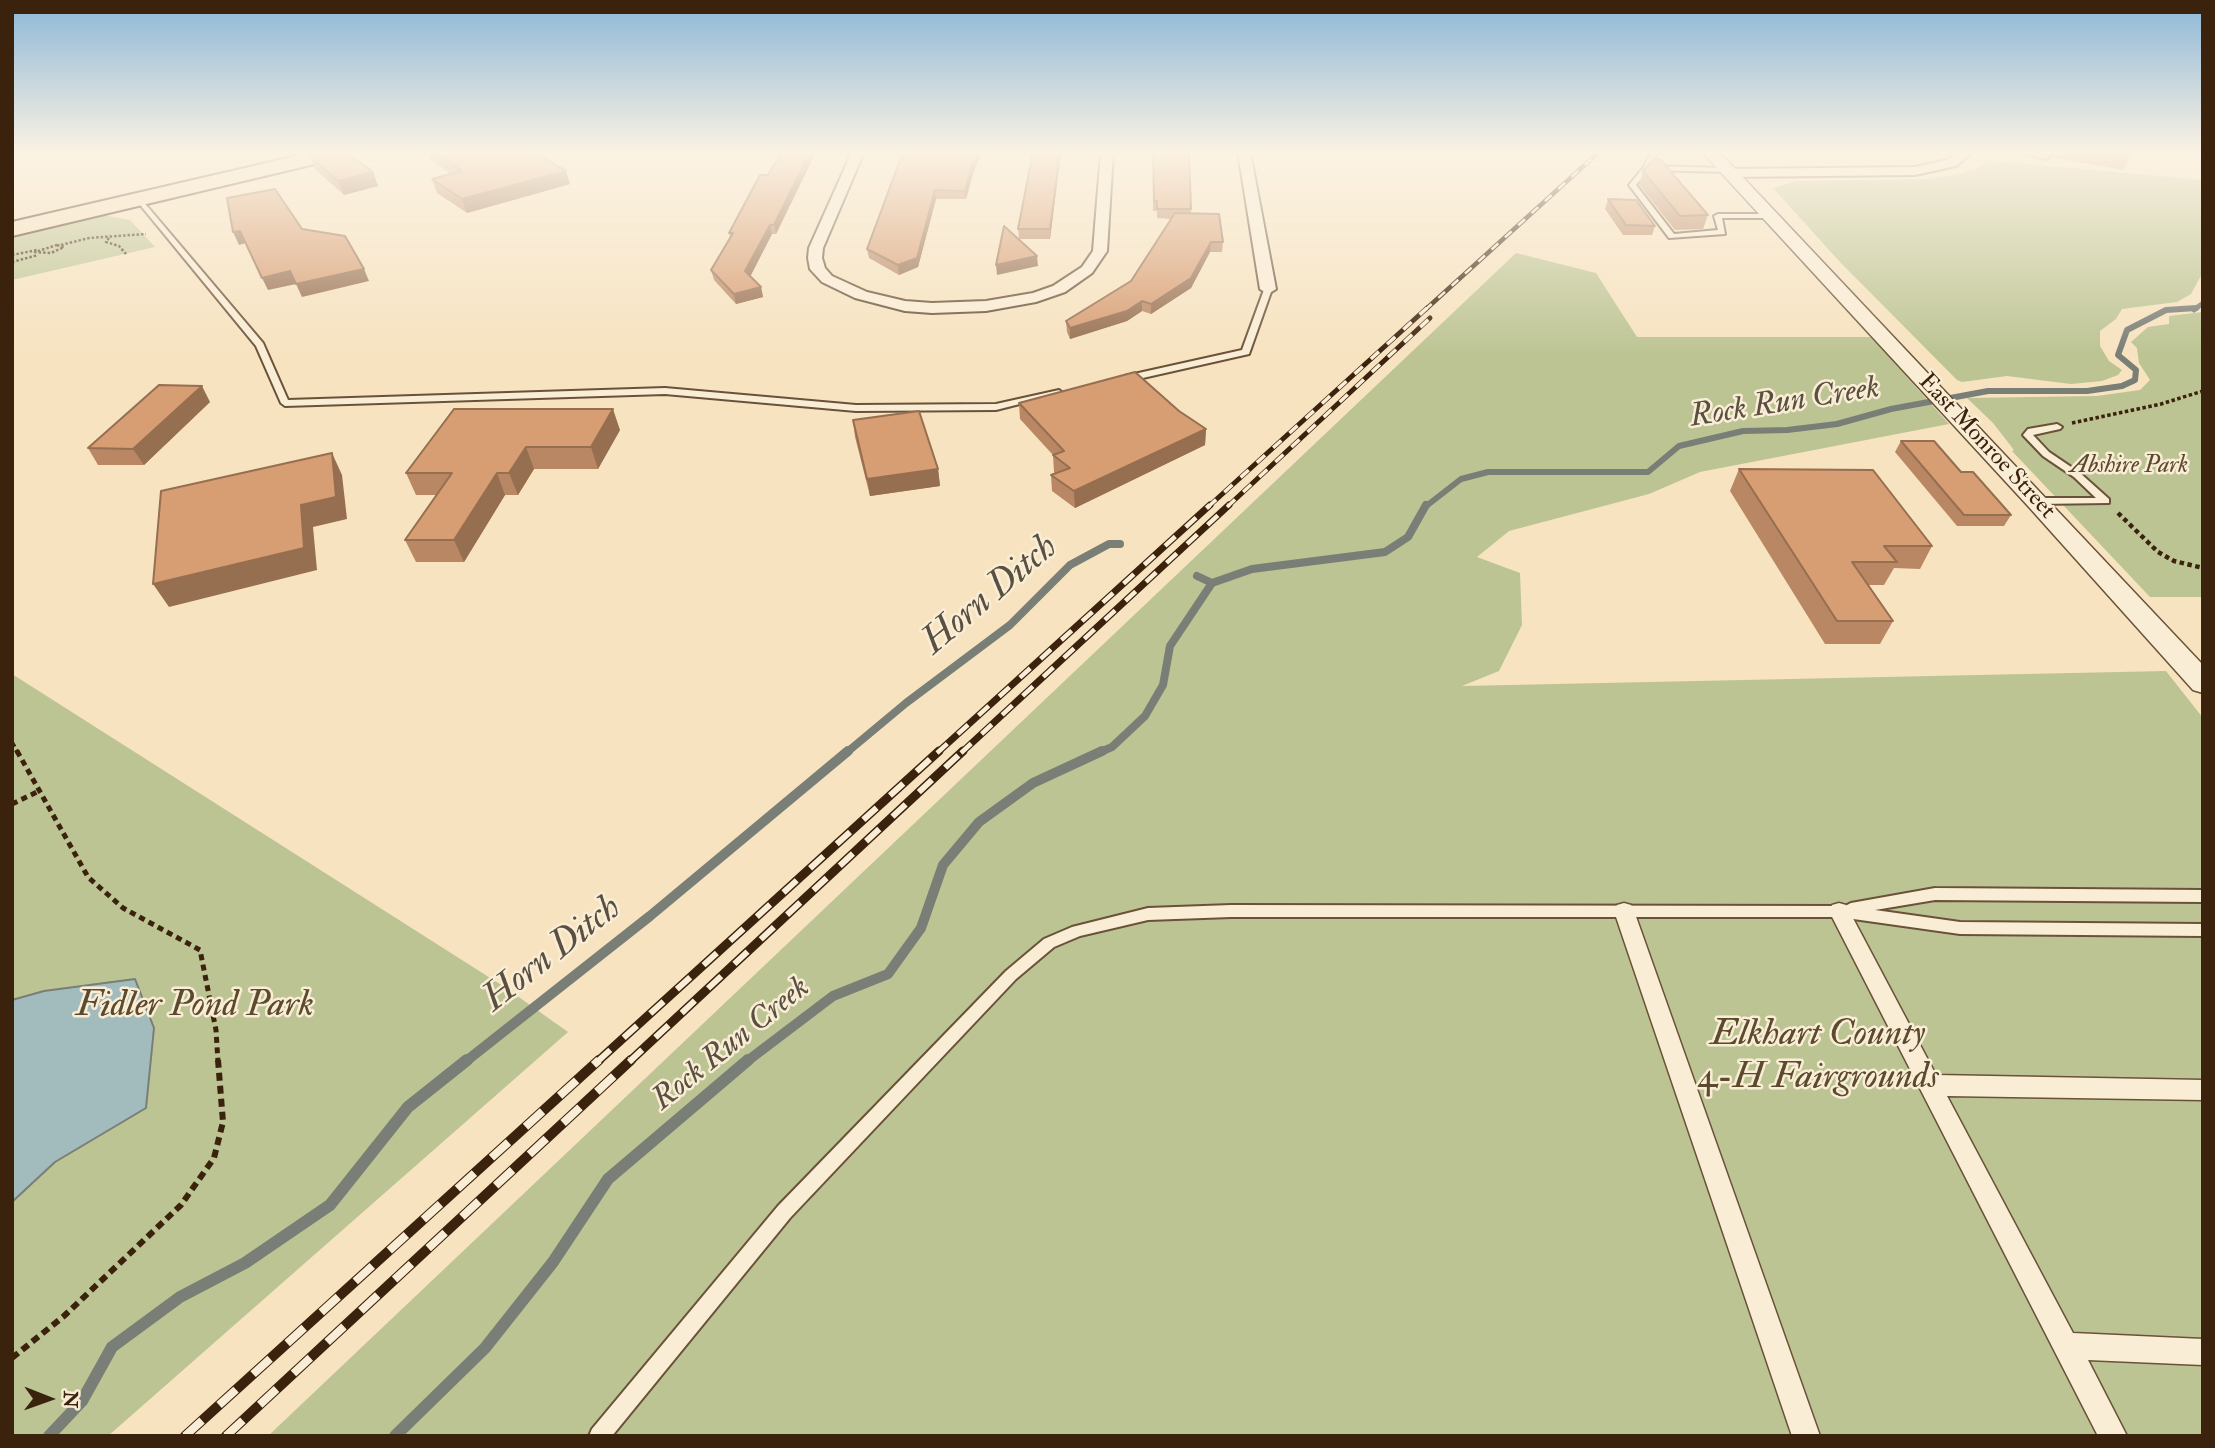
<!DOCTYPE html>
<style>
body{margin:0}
#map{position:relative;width:2215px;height:1448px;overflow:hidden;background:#f7e3c0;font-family:"IM FELL Double Pica",serif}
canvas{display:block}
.frame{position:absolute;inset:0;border:14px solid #3b220c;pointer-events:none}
.north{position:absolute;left:14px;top:1364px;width:70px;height:70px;-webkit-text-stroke:5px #faedd6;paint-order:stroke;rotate:91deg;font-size:19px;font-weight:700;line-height:28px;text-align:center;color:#3b220c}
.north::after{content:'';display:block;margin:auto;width:24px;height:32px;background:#3b220c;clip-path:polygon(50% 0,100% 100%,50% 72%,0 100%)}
</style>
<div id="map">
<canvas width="2215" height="1448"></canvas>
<div class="frame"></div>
<div class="north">N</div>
</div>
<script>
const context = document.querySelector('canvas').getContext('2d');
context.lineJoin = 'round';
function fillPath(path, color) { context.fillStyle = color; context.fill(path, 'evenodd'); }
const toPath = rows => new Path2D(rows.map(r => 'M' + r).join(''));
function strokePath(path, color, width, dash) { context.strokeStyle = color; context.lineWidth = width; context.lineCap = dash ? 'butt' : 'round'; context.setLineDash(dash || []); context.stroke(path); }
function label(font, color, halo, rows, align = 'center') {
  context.font = font + ' "IM FELL Double Pica",serif'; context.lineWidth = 5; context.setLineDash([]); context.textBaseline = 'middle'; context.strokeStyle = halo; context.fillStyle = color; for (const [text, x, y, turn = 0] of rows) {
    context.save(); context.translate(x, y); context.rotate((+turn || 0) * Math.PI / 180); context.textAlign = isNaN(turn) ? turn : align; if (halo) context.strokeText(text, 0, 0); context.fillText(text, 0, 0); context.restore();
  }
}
fillPath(toPath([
 [1986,160,2203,180,2203,272,2191,294,2177,302,2122,309,2116,319,2100,331,2100,346,2109,361,2122,370,2118,375,2102,381,2071,384,2007,376,1962,382,1957,380,1839,261,1773,188,1797,181,1930,179,1960,174,1976,169],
 [103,215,130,220,155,247,12,280,12,236],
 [1516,253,1596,273,1637,337,1871,337,1949,424,1700,472,1649,494,1509,531,1477,557,1520,573,1522,625,1499,671,1462,686,2166,671,2203,718,2203,1436,268,1436],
 [2203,312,2203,597,2150,597,2012,451,2014,450,1993,423,1967,398,2097,396,2140,390,2150,380,2139,363,2137,348,2131,342,2148,327,2169,324,2169,316],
 [12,674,506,988,568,1032,108,1436,12,1436]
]), '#bcc493');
const water = toPath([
 [135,979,154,1028,146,1108,55,1162,12,1202,12,1000,44,991,135,979]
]);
fillPath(water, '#a2bbbd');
strokePath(water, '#797e76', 2);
strokePath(toPath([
 [2194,310,2203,303]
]), '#797e76', 5);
strokePath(toPath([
 [1425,507,1461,479,1488,472,1648,472,1679,446,1743,431,1787,430,1837,424,1891,409,1988,391,2087,391,2122,386,2135,380,2136,370,2118,355,2127,330,2166,310,2196,308]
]), '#797e76', 6);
strokePath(toPath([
 [1197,576,1212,583],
 [846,753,906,703,1010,625,1070,565,1109,544,1120,544],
 [1098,753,1112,747,1145,716,1163,685,1170,646,1212,583,1252,569,1385,552,1408,537,1426,505]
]), '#797e76', 8);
strokePath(toPath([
 [465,1062,650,916,848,751],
 [746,1062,833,996,888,974,921,928,943,865,979,822,1033,783,1102,751]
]), '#797e76', 10);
strokePath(toPath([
 [49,1436,82,1401,112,1347,180,1297,245,1263,330,1205,408,1107,467,1060],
 [395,1436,485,1348,553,1262,608,1179,748,1060]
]), '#797e76', 12);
const service = toPath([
 [1651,152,1657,152,1651,166,1727,168,1730,170,1727,172,1649,170,1636,185,1674,234,1718,230,1714,216,1718,214,1770,214,1774,216,1770,218,1722,218,1725,234,1669,238,1629,185,1644,167,1651,152],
 [2019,152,2031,152,2049,157,2046,159,2019,152],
 [137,199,141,199,263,343,288,400,665,388,856,405,996,404,1059,390,1063,393,996,410,856,411,665,394,285,406,281,403,256,346,137,201,137,199],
 [1265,287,1272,289,1249,354,1125,382,1121,379,1125,376,1242,350,1265,287],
 [2057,424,2062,427,2060,429,2033,435,2049,452,2080,473,2109,499,2109,503,2037,504,2032,501,2037,498,2096,498,2074,477,2043,456,2023,435,2028,429,2057,424],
 [1935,888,2203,890,2203,902,1935,900,1875,910,1960,922,2203,924,2203,936,1960,934,1839,917,1231,917,1148,920,1080,936,1054,947,1016,979,790,1218,612,1436,589,1436,592,1429,778,1206,1006,971,1044,939,1072,927,1148,908,1231,905,1845,906,1851,903,1935,888]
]);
const pedestrian = toPath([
 [1624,903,1631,905,1634,911,1820,1436,1792,1436,1614,911,1617,905,1624,903],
 [1839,903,1846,905,1936,1075,2203,1080,2203,1100,1947,1096,2073,1333,2203,1339,2203,1365,2088,1360,2127,1436,2098,1436,1829,911,1832,905,1839,903]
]);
const minor = toPath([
 [852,152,864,152,823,248,822,258,825,268,832,276,867,292,905,301,932,303,986,301,1033,293,1053,286,1082,267,1093,251,1101,152,1113,152,1107,251,1092,273,1065,292,1036,302,986,311,932,313,905,311,855,298,822,282,810,269,808,258,809,248,852,152],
 [1238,152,1250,152,1276,289,1268,294,1260,289,1238,152],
 [1958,152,1973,152,1956,166,1915,175,1730,177,1723,173,1730,169,1915,167,1947,160,1958,152]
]);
const tertiary = toPath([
 [1702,152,1719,152,2203,665,2203,693,2193,690,2028,506,1702,152]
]);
const trunk = toPath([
 [314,152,350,152,347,156,340,158,12,236,12,222,314,152]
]);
strokePath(service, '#6a5239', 4);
strokePath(pedestrian, '#6a5239', 3);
strokePath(minor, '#6a5239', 4);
strokePath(tertiary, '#6a5239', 3);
strokePath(trunk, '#3b220c', 4);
strokePath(toPath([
 [109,238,106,242,119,246,126,254],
 [57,245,64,247,51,253,35,252,57,245],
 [61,245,89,238,146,234],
 [12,255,37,250],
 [12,262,38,255]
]), '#3b220c', 2.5, [2.5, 2]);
strokePath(toPath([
 [2072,423,2161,404,2203,391]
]), '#3b220c', 3.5, [3.5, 2.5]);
strokePath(toPath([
 [2118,513,2158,552,2174,561,2203,568],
 [12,743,18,753]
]), '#3b220c', 4.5, [4.5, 3.5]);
strokePath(toPath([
 [17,751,88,877,123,908,200,950,216,1030,218,1062],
 [12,804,39,791]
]), '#3b220c', 5, [6, 4.5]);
strokePath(toPath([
 [12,1358,64,1316,181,1205,214,1158,223,1122,218,1060]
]), '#3b220c', 6, [8, 5]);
fillPath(service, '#faedd6');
fillPath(pedestrian, '#faedd6');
fillPath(minor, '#faedd6');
fillPath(tertiary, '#faedd6');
fillPath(trunk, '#f7e3c0');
const railFar4 = toPath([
 [1425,310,1599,152]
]);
const railFar3 = toPath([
 [1208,507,1427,308],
 [1227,507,1430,318]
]);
const railFar2 = toPath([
 [937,753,1210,505],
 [961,753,1229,505]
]);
const railFar1 = toPath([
 [597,1062,939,751],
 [629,1062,963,751]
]);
const rail = toPath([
 [185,1436,599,1060],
 [226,1436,631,1060]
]);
strokePath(railFar4, '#3b220c', 4.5);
strokePath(railFar3, '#3b220c', 5);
strokePath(railFar2, '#3b220c', 7);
strokePath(railFar1, '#3b220c', 9);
strokePath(rail, '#3b220c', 10);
strokePath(railFar4, '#faedd6', 2.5, [9]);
strokePath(railFar3, '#faedd6', 3.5, [11]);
strokePath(railFar2, '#faedd6', 4.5, [14]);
strokePath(railFar1, '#faedd6', 6, [18]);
strokePath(rail, '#faedd6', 8, [23]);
fillPath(toPath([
 [428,152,534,152,570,184,467,213,437,193,432,179,451,174,430,159],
 [816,152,776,234,772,234,750,276,761,287,763,297,736,304,714,280,711,270,730,237,729,233],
 [903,152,973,174,966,199,936,199,918,267,899,275,869,258,867,249],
 [1033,152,1061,152,1050,239,1019,239,1018,229],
 [1153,152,1203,152,1203,154,1189,154,1191,213,1223,242,1222,252,1210,252,1191,288,1151,314,1142,311,1127,321,1070,339,1067,332,1066,321,1131,281,1171,219,1157,218,1157,211,1153,211],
 [2049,152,2131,152,2130,157,2123,170,2051,157,2051,152],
 [310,156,373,172,378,186,344,195,315,169],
 [1643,171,1708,215,1703,229,1675,230,1639,185],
 [1608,199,1655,226,1652,235,1623,235,1605,209],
 [210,402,144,465,98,465,88,448],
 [1019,403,1179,411,1206,429,1205,445,1075,508,1052,491,1051,475,1055,473,1054,472,1053,455,1020,419],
 [454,409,620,430,598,469,534,469,518,495,505,495,464,562,416,562,405,540,436,495,416,495,406,473],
 [853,420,938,469,940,486,870,496,855,437],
 [1901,441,2011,515,2004,526,1957,526,1895,452],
 [1739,469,1932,546,1920,569,1894,568,1884,585,1867,585,1893,621,1880,644,1825,644,1730,491]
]), '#b98763');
fillPath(toPath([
 [810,152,816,152,776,234,774,225],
 [978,152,982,152,973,174,966,199,965,191,972,165],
 [1060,152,1061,152,1050,239,1050,229],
 [566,171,570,184,467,213,462,199],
 [373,172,378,186,344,195,338,181],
 [935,190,936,199,918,267,899,275,898,265],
 [770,225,772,234,748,281,745,271],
 [240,231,246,243,239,245,233,232],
 [1211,242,1210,252,1191,288,1151,314,1151,304],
 [1037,256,1038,266,997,275,996,265],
 [364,269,369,281,302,297,296,284],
 [290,271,296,284,268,290,262,278],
 [761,287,763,297,736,304,734,294],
 [1142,301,1142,311,1127,321,1070,339,1070,328],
 [202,386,210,402,144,465,133,449],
 [613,409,620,430,598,469,591,447],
 [1206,429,1205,445,1075,508,1074,491],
 [526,447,534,469,518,495,509,473],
 [332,453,342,475,347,519,313,527,317,570,169,607,153,584],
 [938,469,940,486,870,496,867,479],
 [497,473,505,495,464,562,454,540]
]), '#966e50');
const building = toPath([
 [325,152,346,152,373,172,338,181,310,156,325,152],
 [434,152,534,152,566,171,462,199,432,179,462,171,434,152],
 [782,152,810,152,774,225,770,225,745,271,761,287,734,294,711,270,733,233,729,233,760,175,768,175,782,152],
 [903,152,978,152,972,165,965,191,935,190,917,258,898,265,867,249,903,152],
 [1033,152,1060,152,1050,229,1018,229,1033,152],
 [1153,152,1189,152,1191,209,1157,209,1157,201,1154,201,1153,152],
 [2103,152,2131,152,2130,157,2103,152],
 [1654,159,1660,159,1708,215,1680,216,1643,171,1654,159],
 [275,189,302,229,345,236,364,269,296,284,290,271,262,278,240,231,233,232,227,198,275,189],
 [1608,199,1636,200,1655,226,1626,225,1608,199],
 [1175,213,1219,214,1223,242,1211,242,1191,278,1151,304,1142,301,1127,311,1070,328,1066,321,1131,281,1175,213],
 [1004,226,1037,256,996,265,1004,226],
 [1135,372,1179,411,1206,429,1074,491,1051,475,1070,468,1053,455,1064,451,1019,403,1135,372],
 [159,385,202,386,133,449,88,448,159,385],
 [454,409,613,409,591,447,526,447,509,473,497,473,454,540,405,540,452,473,406,473,454,409],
 [919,411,938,469,867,479,853,420,919,411],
 [1901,441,1934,441,1961,472,1973,472,2011,515,1964,515,1901,441],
 [332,453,336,497,301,505,304,548,153,584,161,491,332,453],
 [1739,469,1873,470,1932,546,1884,546,1897,562,1852,562,1893,621,1837,621,1739,469]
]);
fillPath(building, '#d79d73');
strokePath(building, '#966e50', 2);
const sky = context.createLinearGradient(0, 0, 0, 355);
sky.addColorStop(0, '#8cb7d7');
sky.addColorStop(0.43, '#fbf2e3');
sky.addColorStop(1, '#fbf2e300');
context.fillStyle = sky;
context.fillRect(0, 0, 2215, 355);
label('24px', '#3b220c', '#faedd6', [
 ["East Monroe Street",1986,447,47]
]);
label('italic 24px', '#5b4a2e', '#faedd6', [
 ["Abshire Park",2129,467]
]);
label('italic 32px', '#5a5041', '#faedd6', [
 ["Rock Run Creek",1785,404,-9],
 ["Rock Run Creek",732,1045,-39]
]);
label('italic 37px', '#5b4a2e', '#faedd6', [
 ["Fidler Pond Park",195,1007],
 ["Elkhart County",1818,1036],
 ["4-H Fairgrounds",1818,1079]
]);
label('italic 38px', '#5a5041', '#faedd6', [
 ["Horn Ditch",991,596,-40],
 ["Horn Ditch",553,955,-38]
]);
</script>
